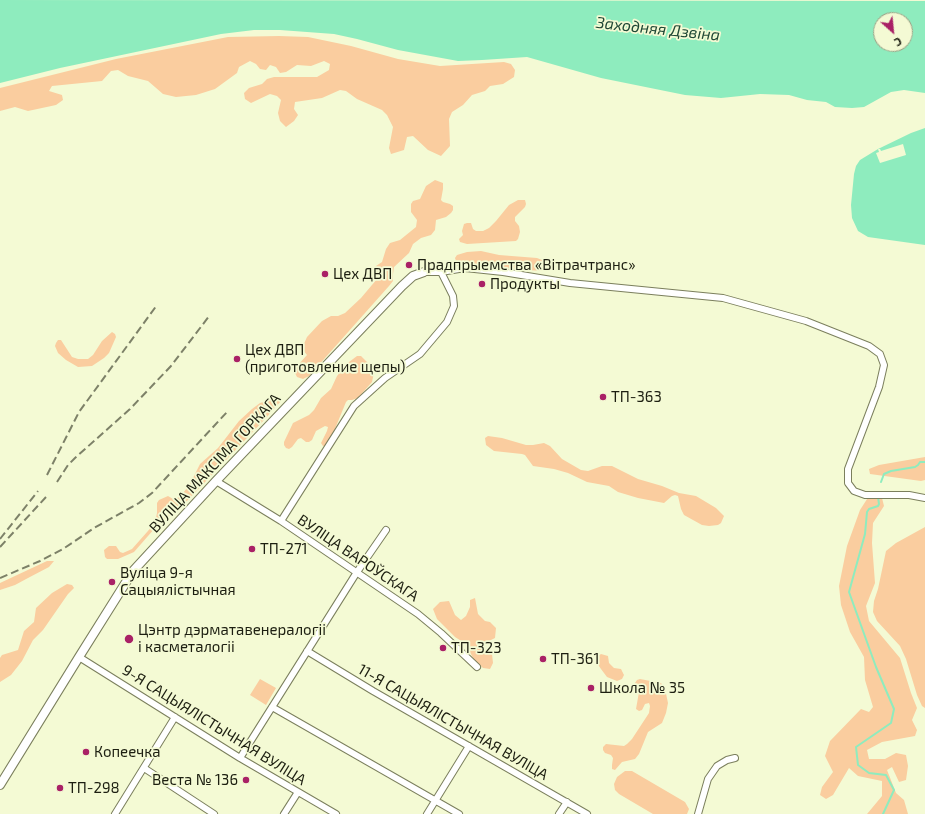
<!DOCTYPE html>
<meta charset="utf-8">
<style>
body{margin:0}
#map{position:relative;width:925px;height:814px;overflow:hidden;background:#f4fad4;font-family:"Exo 2",sans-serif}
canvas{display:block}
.north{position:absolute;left:873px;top:12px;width:40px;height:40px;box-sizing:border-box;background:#f4fad4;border:1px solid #9ea286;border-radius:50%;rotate:153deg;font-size:11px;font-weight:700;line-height:16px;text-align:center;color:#1d1f11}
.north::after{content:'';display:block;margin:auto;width:14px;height:18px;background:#a92166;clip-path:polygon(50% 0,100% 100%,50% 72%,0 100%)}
</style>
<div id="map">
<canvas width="925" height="814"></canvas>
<div class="north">С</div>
</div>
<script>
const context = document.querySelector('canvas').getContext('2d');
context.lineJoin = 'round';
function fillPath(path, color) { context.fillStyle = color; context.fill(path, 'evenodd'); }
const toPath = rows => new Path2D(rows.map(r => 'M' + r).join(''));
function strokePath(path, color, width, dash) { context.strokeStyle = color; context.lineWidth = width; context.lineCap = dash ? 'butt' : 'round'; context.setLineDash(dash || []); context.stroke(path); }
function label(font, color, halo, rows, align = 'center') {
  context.font = font + ' "Exo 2",sans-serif'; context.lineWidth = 3.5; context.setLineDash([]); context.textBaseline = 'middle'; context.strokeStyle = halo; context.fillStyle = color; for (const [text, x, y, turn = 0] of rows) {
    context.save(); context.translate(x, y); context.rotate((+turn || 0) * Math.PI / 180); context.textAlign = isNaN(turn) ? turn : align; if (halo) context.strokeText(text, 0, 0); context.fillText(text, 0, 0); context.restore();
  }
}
fillPath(toPath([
 [279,36,308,37,351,46,398,59,440,66,504,62,511,64,515,70,514,77,503,84,490,86,485,91,472,95,463,105,452,112,449,119,450,146,441,156,428,150,413,136,407,137,404,150,391,154,389,148,393,127,387,115,382,110,357,99,346,91,340,90,322,98,295,102,294,109,298,115,294,121,286,127,280,121,278,113,281,100,277,96,270,94,251,103,245,99,244,93,249,88,262,84,267,79,274,77,317,77,329,70,330,64,324,61,311,66,297,65,286,72,280,73,276,67,270,65,266,70,260,69,256,64,250,61,239,67,237,73,215,89,196,95,176,97,163,94,148,81,128,76,118,70,111,71,102,81,52,86,49,91,62,95,63,100,56,105,28,111,15,107,0,111,0,88,116,59,228,37],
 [435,180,443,183,443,189,441,200,443,202,450,204,453,206,453,210,451,213,446,217,436,220,435,230,431,235,421,238,413,244,409,253,394,267,393,274,393,281,389,286,309,376,303,379,297,377,294,371,298,365,307,355,303,350,303,346,307,337,322,321,331,316,338,316,345,313,361,298,377,279,374,269,376,266,382,262,386,249,390,243,400,240,416,227,417,220,411,212,411,204,413,201,420,199,426,186],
 [518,200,525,200,526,204,525,207,515,217,515,221,519,226,520,232,518,239,516,241,467,244,460,242,459,239,463,235,462,231,464,224,467,223,471,223,473,229,476,231,483,231,489,228,496,221,509,205],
 [481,251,499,255,537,258,547,262,550,264,550,268,545,271,526,270,465,263,456,261,455,258,457,255,467,252],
 [112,332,115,334,116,337,109,353,104,358,92,366,78,367,66,360,58,353,55,346,56,343,58,340,61,340,72,357,78,359,88,359,93,355,102,341],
 [357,356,361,356,371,366,374,372,372,382,358,398,352,400,348,400,346,402,330,441,326,446,323,446,321,443,327,431,328,427,325,426,316,431,312,440,309,442,306,442,301,438,298,439,292,447,289,449,286,448,284,445,284,442,293,423,309,415,314,410,321,398,331,389,337,376,349,362],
 [279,398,281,401,265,419,188,500,155,528,134,552,118,559,107,559,105,557,104,550,109,546,116,546,120,552,123,553,132,549,155,523,157,513,157,503,159,500,168,496,173,499,180,497,190,484,200,464,218,448,239,421,252,409,260,403],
 [488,436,502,438,526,445,533,445,544,443,550,446,562,459,581,470,588,471,602,466,612,466,638,479,662,486,679,493,696,496,716,508,724,516,721,523,718,525,709,526,702,525,684,515,681,509,678,496,675,495,672,496,664,503,638,498,618,492,609,486,587,482,568,473,554,469,533,466,525,455,522,454,494,451,486,445,485,438],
 [925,457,925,480,921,481,870,474,869,469,879,465],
 [869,496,882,498,884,506,873,523,872,543,875,583,866,606,869,621,900,658,911,693,917,708,912,720,917,730,915,736,882,742,867,750,869,759,885,759,896,753,906,755,908,766,906,780,899,782,892,767,887,770,896,793,904,800,908,814,867,814,882,796,882,781,858,776,849,768,833,795,826,799,820,795,822,787,833,772,825,756,830,741,861,709,869,712,873,707,865,680,864,657,850,632,841,605,839,586,847,546,860,510],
 [925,527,925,708,922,706,917,695,906,659,900,646,877,621,873,612,874,601,878,589,886,551,896,543],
 [47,561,54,561,49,567,28,578,15,585,0,590,0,583],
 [67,584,72,585,74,588,68,594,43,630,33,640,22,661,11,675,0,682,0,658,2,655,18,650,24,631,34,622,36,608,52,593],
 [475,598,478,614,485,621,490,622,496,628,495,638,485,643,483,647,485,653,492,654,493,663,490,669,483,668,474,660,466,644,455,637,437,619,433,609,440,602,449,601,455,615,461,620,466,616,470,607,470,600],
 [601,654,608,656,609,663,614,668,621,669,624,675,622,679,617,681,607,677,601,669,597,663,598,656],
 [260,679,276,688,266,705,250,695],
 [640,679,661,683,665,689,668,703,666,713,662,723,648,732,639,754,635,759,622,762,615,770,612,769,612,765,613,758,611,755,605,753,603,750,603,747,606,744,624,746,627,744,632,739,649,713,650,706,649,703,645,704,642,710,639,711,636,709,639,692,635,683,637,680],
 [625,771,632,771,685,802,689,809,687,814,653,814,619,794,615,790,614,784,617,777]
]), '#facd9f');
fillPath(toPath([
 [0,0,925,1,925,93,904,90,891,92,864,107,852,108,835,107,826,102,807,100,789,95,760,94,721,98,685,95,601,78,527,57,482,60,458,61,398,50,357,39,334,34,280,30,254,30,221,34,60,68,0,83],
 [881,20,905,20,905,44,881,44],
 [925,128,925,245,868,237,858,231,852,218,851,205,854,174,856,166,860,160,878,149,911,133]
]), '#8eecbe');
fillPath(toPath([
 [903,144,906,155,880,163,876,153,879,152,878,149,880,149,881,151]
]), '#f4fad4');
strokePath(toPath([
 [881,482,884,474,891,471,915,467,918,465,920,462,925,462],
 [878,497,879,504,878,506,869,509,867,512,865,534,849,592,876,667,894,709,891,723,856,747,858,765,869,773,886,775,894,790,883,814]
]), '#8eecbe', 2);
const minor = toPath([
 [424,272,441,272,465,268,503,272,570,283,723,298,806,321,869,346,880,354,884,365,879,387,848,469,848,483,854,491,865,495,909,495,925,498],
 [216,481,281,521,418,614,441,633,477,667],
 [281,521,354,406,385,378,420,354,447,322,454,306,453,296,441,272],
 [307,651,373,691,587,814],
 [79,657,240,758,336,814],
 [272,707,459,814],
 [240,758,357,572,386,530],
 [144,768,214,814],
 [115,814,175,717],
 [284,814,298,792],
 [427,814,469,746],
 [559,814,567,802],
 [698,814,708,779,717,766,727,760,735,758]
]);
const secondary = toPath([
 [0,785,79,657,133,571,216,481,402,286,413,276,424,272]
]);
strokePath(minor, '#7b7f5d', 8);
strokePath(secondary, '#7b7f5d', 10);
strokePath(minor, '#fff', 6);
strokePath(secondary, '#fff', 8);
strokePath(toPath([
 [47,475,79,412,157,305],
 [57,482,68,465,75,458,130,409,171,366,210,315],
 [0,539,38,491],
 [0,547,46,497],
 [0,578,40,561,63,549,94,528,139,503,152,493,227,412]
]), '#7d8168', 2, [8, 4]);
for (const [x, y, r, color] of [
 [409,265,4,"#a92166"],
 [325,274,4,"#a92166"],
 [482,284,4,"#a92166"],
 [237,359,4,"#a92166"],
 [603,397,4,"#a92166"],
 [252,549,4,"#a92166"],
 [112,582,4,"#a92166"],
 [129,639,5,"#a92166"],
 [443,648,4,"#a92166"],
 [543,659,4,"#a92166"],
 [591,688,4,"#a92166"],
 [86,752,4,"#a92166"],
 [246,780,4,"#a92166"],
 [60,788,4,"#a92166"]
]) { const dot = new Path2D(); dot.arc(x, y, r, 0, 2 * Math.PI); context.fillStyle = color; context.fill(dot); strokePath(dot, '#f4fad4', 1.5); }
label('15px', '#1d1f11', '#f4fad4', [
 ["Прадпрыемства «Вітрачтранс»",417,265],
 ["Цех ДВП",333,274],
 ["Продукты",490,284],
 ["Цех ДВП",245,350],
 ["(приготовление щепы)",245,367],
 ["ТП-363",611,397],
 ["ТП-271",260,549],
 ["Вуліца 9-я",120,573],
 ["Сацыялістычная",120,590],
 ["Цэнтр дэрматавенералогіі",138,630],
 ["і касметалогіі",138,647],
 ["ТП-323",451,648],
 ["ТП-361",551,659],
 ["Школа № 35",599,688],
 ["Копеечка",94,752],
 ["Веста № 136",238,780,"right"],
 ["ТП-298",68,788]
], 'left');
label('15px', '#1d1f11', '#f4fad4', [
 ["ВУЛІЦА МАКСІМА ГОРКАГА",215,463,-47],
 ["ВУЛІЦА ВАРОЎСКАГА",358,558,34],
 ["11-Я САЦЫЯЛІСТЫЧНАЯ ВУЛІЦА",453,722,30],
 ["9-Я САЦЫЯЛІСТЫЧНАЯ ВУЛІЦА",214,725,32]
]);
label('italic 16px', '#204936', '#f4fad4', [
 ["Заходняя Дзвіна",658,29,6]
]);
</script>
